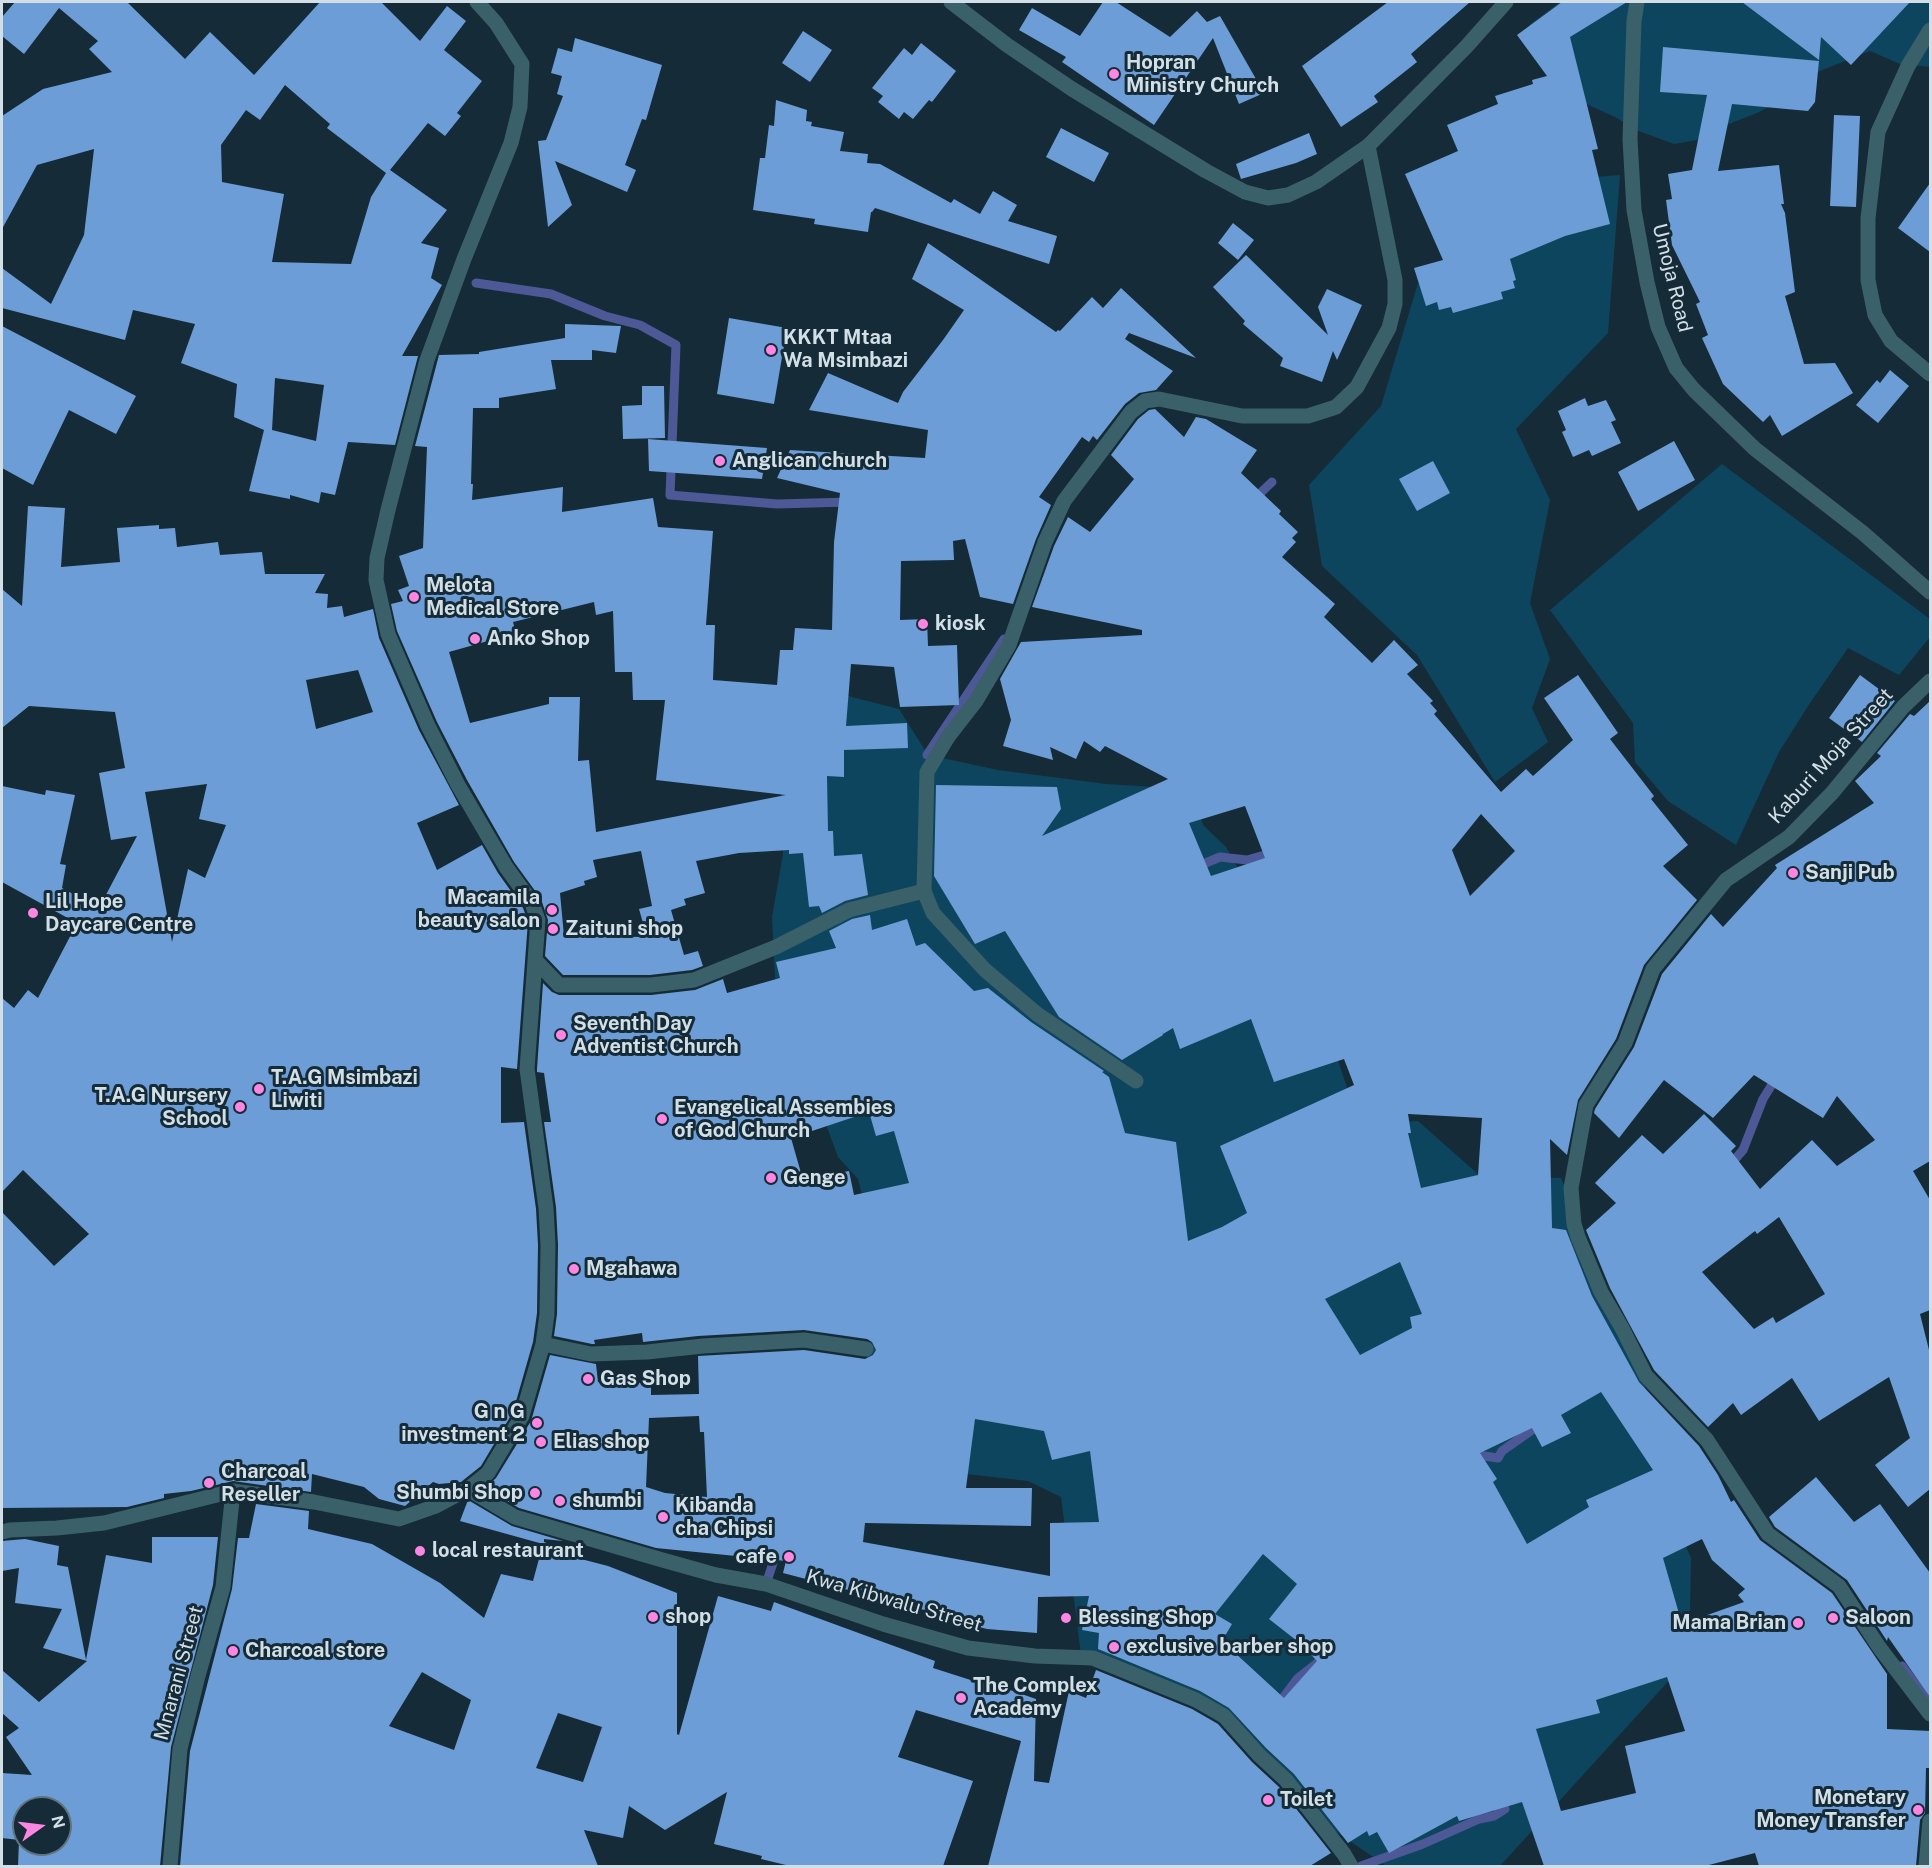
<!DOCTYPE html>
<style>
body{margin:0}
#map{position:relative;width:1932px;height:1868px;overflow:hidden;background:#152b37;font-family:"Public Sans",sans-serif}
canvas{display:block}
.frame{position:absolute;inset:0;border:3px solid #d2dfe7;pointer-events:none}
.north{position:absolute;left:12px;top:1796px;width:60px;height:60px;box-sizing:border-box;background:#152b37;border:2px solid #61737d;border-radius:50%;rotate:76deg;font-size:16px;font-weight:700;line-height:24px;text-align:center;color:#d2dfe7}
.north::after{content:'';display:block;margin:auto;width:21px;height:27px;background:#fd86e2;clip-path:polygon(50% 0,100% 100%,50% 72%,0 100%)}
</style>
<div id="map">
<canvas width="1932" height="1868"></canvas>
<div class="frame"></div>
<div class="north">N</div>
</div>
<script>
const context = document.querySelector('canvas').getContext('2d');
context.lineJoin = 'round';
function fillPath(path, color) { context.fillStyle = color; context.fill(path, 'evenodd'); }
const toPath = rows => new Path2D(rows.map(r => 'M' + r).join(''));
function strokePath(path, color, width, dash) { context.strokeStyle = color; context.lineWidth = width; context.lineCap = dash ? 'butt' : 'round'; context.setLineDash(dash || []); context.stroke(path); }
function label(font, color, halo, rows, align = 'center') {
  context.font = font + ' "Public Sans",sans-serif'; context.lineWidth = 6; context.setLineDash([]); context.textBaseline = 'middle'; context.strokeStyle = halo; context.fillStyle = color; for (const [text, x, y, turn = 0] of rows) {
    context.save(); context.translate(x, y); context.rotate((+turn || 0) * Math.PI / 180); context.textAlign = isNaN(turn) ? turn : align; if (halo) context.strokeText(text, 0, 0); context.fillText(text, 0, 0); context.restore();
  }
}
fillPath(toPath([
 [1560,2,1930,2,1930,67,1900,64,1870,51,1810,75,1786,98,1757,113,1721,127,1697,140,1674,144,1636,130,1617,118,1567,95,1539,33,1529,25],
 [1620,175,1608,333,1516,429,1550,500,1530,603,1550,659,1532,708,1548,742,1495,782,1417,655,1322,566,1309,485,1381,406,1418,283,1512,256,1559,180],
 [1722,464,1930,619,1930,637,1899,675,1848,648,1808,706,1779,752,1736,845,1668,801,1635,762,1633,723,1550,610],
 [848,696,899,709,928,755,998,770,1106,784,1154,787,1191,796,1204,826,1226,847,1327,1027,1359,1124,1418,1121,1479,1175,1561,1178,1656,1414,1646,1454,1691,1558,1690,1614,1661,1630,1674,1675,1500,1866,1386,1866,1331,1828,1219,1709,1082,1663,1061,1497,1028,1481,922,1469,863,1374,872,1334,868,1220,858,1179,838,1157,797,1046,775,977,772,917,783,854,780,769]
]), '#0e455e');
strokePath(toPath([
 [476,283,551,294,605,316,640,325,676,345,670,495,777,504,849,502],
 [1254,499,1272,482],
 [927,755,1004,639],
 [1196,867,1220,857,1247,860,1275,852],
 [1730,1165,1743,1150,1763,1099,1776,1078],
 [1470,1454,1498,1458,1502,1451,1542,1423],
 [766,1584,778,1548],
 [1902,1666,1926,1698],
 [1277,1706,1298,1678,1321,1660],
 [1361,1866,1423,1844,1479,1819,1494,1816,1505,1809,1501,1796]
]), '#4d5897', 9);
fillPath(toPath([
 [15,2,127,2,185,59,210,32,254,75,320,2,381,2,420,41,447,6,466,21,444,50,482,81,457,113,461,116,445,136,428,123,390,170,447,210,421,243,439,248,431,278,442,285,402,356,418,356,395,445,348,442,335,495,321,492,319,503,290,495,290,499,249,491,264,430,234,417,237,384,181,363,195,324,133,310,125,340,2,308,2,268,51,304,84,235,94,149,37,165,2,229,2,116,43,89,112,72,89,49,98,41,59,8,24,54,2,36,2,17],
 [285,85,330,124,327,128,386,173,371,197,351,264,272,262,284,194,222,182,221,145,246,110,260,120],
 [275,378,324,385,316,441,272,430],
 [1103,2,1116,2,1170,37,1197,11,1207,22,1220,16,1264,93,1239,104,1213,38,1154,125,1062,62,1066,57,1019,30,1032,8,1080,36],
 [1388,2,1470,2,1411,54,1417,62,1374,96,1378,102,1341,127,1302,66],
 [1562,2,1627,2,1570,37,1598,149,1592,150,1610,224,1565,236,1510,259,1516,280,1513,281,1515,288,1501,292,1503,299,1453,313,1451,307,1439,310,1437,302,1426,306,1414,268,1443,260,1405,174,1458,151,1447,125,1498,104,1495,96,1533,84,1532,80,1547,76,1517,35],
 [1742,2,1910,2,1851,65,1821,37,1819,60],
 [803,31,832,50,810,82,782,63],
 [575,38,662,65,646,120,642,119,625,165,636,170,627,192,555,161,572,205,548,227,538,141,546,140,563,96,557,94,562,76,551,73,558,48,572,52],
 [921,43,956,71,932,102,929,100,913,119,904,112,899,119,878,102,883,96,872,88,904,48,912,55],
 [1663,47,1819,61,1815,102,1808,111,1732,104,1718,171,1779,165,1784,204,1781,204,1785,213,1795,292,1785,296,1804,364,1835,363,1853,393,1782,436,1770,415,1763,422,1723,384,1702,338,1708,335,1696,304,1700,302,1672,245,1666,200,1672,199,1668,174,1692,170,1707,95,1660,92],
 [776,100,807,110,806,121,812,122,811,126,844,132,840,151,868,154,867,163,880,164,951,203,954,199,980,214,993,191,1017,205,1008,221,1057,236,1049,264,875,208,872,212,871,212,868,232,814,224,815,219,753,210,760,158,765,158,769,125,774,126],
 [1834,115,1860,116,1856,207,1830,206],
 [1061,128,1109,153,1094,182,1046,157],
 [1309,133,1317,154,1296,163,1241,179,1236,164],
 [1930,183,1930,252,1898,228],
 [1233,223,1254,240,1238,260,1218,243],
 [928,243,1056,332,1058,330,1060,331,1092,297,1103,308,1121,288,1196,358,1129,333,1125,339,1173,371,1156,390,1139,393,1125,404,1097,440,1093,436,1089,442,1082,437,1039,497,1051,505,1036,539,1013,604,980,597,965,539,953,541,954,560,901,561,900,620,927,619,928,646,957,645,959,705,900,707,894,667,851,664,846,726,907,723,908,748,844,750,844,777,827,776,828,831,833,831,834,856,862,854,868,895,845,901,822,913,819,906,809,907,803,853,789,854,789,850,739,853,696,861,705,893,684,899,686,905,671,910,684,955,698,951,703,966,692,970,650,975,563,975,545,956,548,920,541,899,514,862,467,780,437,722,397,631,391,604,403,601,398,590,409,586,399,556,423,548,427,447,415,446,439,355,479,354,479,352,565,338,565,324,621,326,616,353,592,350,592,360,551,360,556,389,499,398,499,408,473,408,471,484,473,484,472,500,563,487,562,512,653,498,658,527,713,531,706,625,715,625,713,680,777,685,780,650,793,650,795,628,832,630,834,542,840,493,777,478,790,450,925,458,928,430,809,410,828,373,898,403,903,392,943,340,964,310,912,279],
 [594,602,596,615,613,611,615,672,632,672,633,700,665,700,656,780,786,795,596,832,589,760,578,761,580,697,549,697,549,704,470,723,449,652,516,633,513,622],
 [641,851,652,906,639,909,647,937,564,936,560,893,585,885,584,881,597,877,593,860],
 [1246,255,1328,335,1318,307,1327,289,1362,305,1337,360,1333,351,1322,382,1280,366,1283,358,1243,324,1245,321,1213,287],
 [729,318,787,328,774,404,717,394],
 [2,326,136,396,116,434,69,410,33,485,2,468],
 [1890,370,1909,386,1878,423,1856,405,1877,380,1880,383],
 [642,386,664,386,665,438,623,439,622,406,642,405],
 [1585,398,1588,406,1606,400,1616,420,1611,422,1621,443,1592,456,1589,450,1573,457,1562,432,1566,430,1558,411],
 [1155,409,1184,437,1196,417,1206,419,1257,450,1241,473,1281,511,1279,514,1298,532,1292,538,1296,542,1282,557,1335,604,1324,617,1372,663,1394,640,1418,665,1407,674,1433,701,1430,703,1437,711,1434,714,1501,792,1526,769,1533,776,1573,740,1544,698,1578,675,1618,733,1610,739,1654,796,1651,799,1688,845,1663,866,1697,900,1644,965,1616,1039,1578,1100,1567,1155,1550,1139,1552,1228,1566,1230,1592,1296,1639,1382,1699,1446,1718,1475,1731,1502,1734,1500,1760,1540,1832,1593,1887,1674,1887,1729,1930,1731,1930,1768,1926,1768,1925,1813,1920,1820,1916,1866,1759,1866,1755,1853,1705,1866,1544,1866,1522,1802,1459,1821,1457,1816,1389,1853,1377,1832,1369,1836,1367,1831,1348,1843,1294,1774,1266,1748,1229,1708,1200,1691,1098,1649,1099,1633,1082,1630,1089,1596,1038,1597,1037,1633,987,1629,951,1620,951,1617,783,1573,786,1561,656,1548,519,1508,485,1488,496,1478,531,1421,550,1355,596,1364,598,1382,651,1383,651,1395,699,1394,698,1356,804,1350,865,1359,873,1355,876,1350,872,1342,867,1339,804,1330,698,1336,643,1342,642,1333,594,1340,595,1344,592,1344,554,1336,557,1314,558,1245,556,1207,544,1122,551,1122,544,1073,537,1072,537,1069,543,983,552,992,559,995,651,995,695,990,723,979,727,993,780,978,776,962,836,948,829,931,852,919,870,915,872,930,907,919,916,946,925,943,974,991,988,988,1031,1022,1104,1071,1102,1072,1109,1077,1125,1133,1176,1142,1188,1241,1222,1227,1247,1213,1220,1146,1354,1085,1344,1059,1274,1082,1251,1019,1180,1049,1173,1028,1163,1034,1162,1032,1163,1035,1122,1060,1059,1017,1005,931,975,944,934,876,936,785,1057,787,1061,809,1042,836,1168,779,1105,746,1100,752,1084,741,1076,759,1050,747,1053,760,1003,746,1011,720,1000,679,1021,642,1142,635,1142,630,1032,607,1054,546,1068,517,1090,532,1134,479,1111,455,1138,419,1149,410],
 [1245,806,1265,858,1211,876,1189,823],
 [1481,814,1515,851,1470,896,1452,850],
 [869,1112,876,1136,894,1131,909,1183,854,1195,849,1171,803,1180,791,1138],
 [1408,1114,1482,1118,1478,1175,1421,1188,1408,1133,1411,1133],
 [1400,1262,1422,1314,1410,1317,1412,1328,1360,1355,1325,1299],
 [1601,1392,1653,1470,1586,1500,1589,1507,1527,1544,1493,1482,1497,1479,1480,1453,1532,1428,1542,1447,1571,1433,1561,1415],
 [699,1416,700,1432,704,1432,707,1497,665,1493,646,1487,649,1418],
 [975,1419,1044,1431,1052,1460,1090,1451,1099,1522,1050,1523,1050,1576,863,1542,865,1523,1031,1526,1032,1488,966,1488],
 [1702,1539,1712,1560,1745,1589,1738,1595,1744,1602,1682,1624,1663,1558],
 [1263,1554,1297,1584,1269,1619,1301,1644,1317,1661,1284,1698,1222,1641,1232,1624,1215,1614],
 [1667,1677,1685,1731,1625,1746,1636,1793,1561,1811,1536,1729,1600,1713,1596,1700],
 [648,439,767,448,762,479,649,471],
 [1674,441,1695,480,1638,511,1618,472],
 [1433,461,1450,493,1417,511,1399,479],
 [28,506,65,508,61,567,120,562,117,528,159,525,159,529,175,528,177,547,218,542,220,555,262,552,265,574,325,574,315,593,328,594,327,608,342,606,344,617,373,609,379,638,419,730,459,805,417,823,437,870,482,845,498,873,523,908,528,921,517,1069,501,1067,501,1123,524,1122,536,1209,538,1245,537,1313,533,1342,513,1412,481,1466,461,1482,439,1484,433,1482,405,1506,379,1499,364,1487,312,1474,311,1492,233,1481,191,1491,164,1494,164,1498,127,1507,2,1508,2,1212,54,1266,89,1234,23,1170,2,1192,2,998,14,1008,28,990,38,998,76,925,74,924,75,922,2,882,2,786,45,795,46,790,75,795,60,864,66,865,62,888,99,908,137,836,111,840,99,773,125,768,115,712,29,706,2,728,2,589,22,606],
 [358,670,373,712,316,729,306,680],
 [207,784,199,819,226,825,205,878,188,869,172,942,145,792],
 [1860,675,1895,701,1862,742,1829,718],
 [1930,701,1930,1161,1913,1171,1930,1200,1930,1310,1920,1314,1930,1354,1930,1489,1908,1507,1875,1465,1910,1438,1889,1377,1819,1421,1792,1378,1741,1415,1733,1403,1708,1427,1654,1370,1610,1288,1586,1230,1616,1203,1595,1183,1642,1135,1663,1154,1704,1114,1736,1146,1731,1151,1760,1189,1812,1140,1837,1166,1875,1140,1837,1096,1823,1118,1754,1075,1713,1118,1664,1080,1619,1138,1594,1113,1595,1109,1634,1047,1662,974,1711,914,1723,927,1777,868,1775,865,1874,803,1855,781,1881,756,1877,753,1910,714,1914,716],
 [1779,1217,1825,1294,1776,1323,1773,1317,1754,1329,1702,1272,1755,1231,1757,1234],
 [1816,1477,1854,1522,1880,1504,1930,1573,1930,1697,1888,1637,1887,1641,1847,1580,1775,1527,1769,1517],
 [468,1500,512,1526,563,1541,544,1539,544,1542,582,1557,581,1559,608,1566,677,1593,677,1734,679,1735,718,1596,771,1611,774,1602,935,1661,933,1668,980,1683,981,1680,1036,1699,1034,1781,1049,1783,1069,1691,1086,1698,1096,1670,1192,1709,1218,1724,1252,1762,1279,1787,1331,1853,1310,1866,988,1866,1021,1741,916,1710,898,1757,973,1781,943,1866,790,1866,761,1859,762,1856,714,1844,727,1792,665,1830,629,1806,623,1838,584,1830,598,1866,180,1866,190,1751,232,1589,238,1538,249,1538,256,1504,309,1511,308,1529,372,1544,440,1583,484,1618,501,1574,533,1581,543,1544,460,1521],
 [422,1672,471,1700,454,1750,389,1726],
 [558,1713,602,1727,583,1782,536,1768],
 [152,1537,218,1537,213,1585,171,1747,160,1866,18,1866,19,1840,2,1838,2,1773,32,1775,6,1737,19,1728,2,1713,2,1670,39,1702,87,1661,43,1648,62,1609,15,1603,19,1568,2,1571,2,1541,25,1539,59,1546,57,1565,68,1567,86,1660,106,1555,152,1563],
 [24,1808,60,1808,60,1844,24,1844]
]), '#6c9dd7');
strokePath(toPath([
 [951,2,1007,45,1072,89,1206,171,1245,192,1268,198,1288,195,1316,182,1368,146,1466,47,1506,2],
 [1637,2,1634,21,1630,139,1634,210,1647,282,1658,327,1676,368,1694,390,1755,449,1863,533,1930,592],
 [1930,30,1908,66,1878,132,1868,218,1868,280,1875,315,1891,341,1930,374],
 [1930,681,1903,707,1832,793,1789,837,1726,880,1653,969,1625,1043,1586,1105,1571,1188,1574,1224,1578,1237,1601,1292,1622,1328,1646,1376,1707,1440,1768,1534,1839,1586,1879,1647,1930,1714],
 [536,961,559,985,651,985,694,980,776,947,849,910,924,891],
 [1136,1081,1037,1014,985,970,933,913,924,891,927,772,948,737,976,701,1009,645,1045,542,1064,501,1131,412,1145,401,1159,399,1242,416,1308,416,1336,407,1357,387,1389,328,1395,304,1395,280,1368,146],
 [543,1344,591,1354,647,1352,703,1346,804,1340,866,1349],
 [468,1489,515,1517,659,1559,716,1575,766,1584,883,1624,968,1648,1035,1656,1093,1658,1196,1700,1224,1716,1259,1755,1286,1780,1344,1854,1351,1866],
 [2,1532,10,1530,57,1528,104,1523,233,1491,314,1502,399,1519,436,1506,468,1489,488,1473,522,1416,543,1344,547,1314,548,1245,546,1208,527,1069,538,920,532,903,506,867,458,785,428,726,388,634,376,580,377,558,388,510,427,360,464,259,511,143,520,107,522,64,496,23,477,2],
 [170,1866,180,1749,198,1676,223,1587,233,1491],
 [1926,1866,1930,1821]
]), '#3a6169', 15);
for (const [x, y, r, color] of [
 [1114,74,6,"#fd86e2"],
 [771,350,6,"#fd86e2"],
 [720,461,6,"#fd86e2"],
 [414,597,6,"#fd86e2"],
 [923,624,6,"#fd86e2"],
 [475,639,6,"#fd86e2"],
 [1793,873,6,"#fd86e2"],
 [552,910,6,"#fd86e2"],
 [33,913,6,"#fd86e2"],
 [553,929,6,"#fd86e2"],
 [561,1035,6,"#fd86e2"],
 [259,1089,6,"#fd86e2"],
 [240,1107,6,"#fd86e2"],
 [662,1119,6,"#fd86e2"],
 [771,1178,6,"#fd86e2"],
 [574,1269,6,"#fd86e2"],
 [588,1379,6,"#fd86e2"],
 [537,1423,6,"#fd86e2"],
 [541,1442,6,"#fd86e2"],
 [209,1483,6,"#fd86e2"],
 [535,1493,6,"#fd86e2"],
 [560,1501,6,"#fd86e2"],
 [663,1517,6,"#fd86e2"],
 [420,1551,6,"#fd86e2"],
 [789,1557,6,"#fd86e2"],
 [653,1617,6,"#fd86e2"],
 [1066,1618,6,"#fd86e2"],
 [1833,1618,6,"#fd86e2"],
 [1798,1623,6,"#fd86e2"],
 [1114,1647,6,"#fd86e2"],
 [233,1651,6,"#fd86e2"],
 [961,1698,6,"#fd86e2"],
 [1268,1800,6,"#fd86e2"],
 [1918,1810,6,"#fd86e2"]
]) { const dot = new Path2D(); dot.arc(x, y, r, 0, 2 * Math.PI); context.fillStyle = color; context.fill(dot); strokePath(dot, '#152b37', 2); }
label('bold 20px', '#d2dfe7', '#152b37', [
 ["Hopran",1126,63],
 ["Ministry Church",1126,86],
 ["KKKT Mtaa",783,338],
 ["Wa Msimbazi",783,361],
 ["Anglican church",732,461],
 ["Melota",426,586],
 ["Medical Store",426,609],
 ["kiosk",935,624],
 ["Anko Shop",487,639],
 ["Sanji Pub",1805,873],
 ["Macamila",540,898,"right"],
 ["beauty salon",540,921,"right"],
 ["Lil Hope",45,902],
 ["Daycare Centre",45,925],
 ["Zaituni shop",565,929],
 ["Seventh Day",573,1024],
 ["Adventist Church",573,1047],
 ["T.A.G Msimbazi",271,1078],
 ["Liwiti",271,1101],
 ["T.A.G Nursery",228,1096,"right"],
 ["School",228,1119,"right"],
 ["Evangelical Assembies",674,1108],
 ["of God Church",674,1131],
 ["Genge",783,1178],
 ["Mgahawa",586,1269],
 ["Gas Shop",600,1379],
 ["G n G",525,1412,"right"],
 ["investment 2",525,1435,"right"],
 ["Elias shop",553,1442],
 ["Charcoal",221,1472],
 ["Reseller",221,1495],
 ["Shumbi Shop",523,1493,"right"],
 ["shumbi",572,1501],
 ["Kibanda",675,1506],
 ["cha Chipsi",675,1529],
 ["local restaurant",432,1551],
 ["cafe",777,1557,"right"],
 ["shop",665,1617],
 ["Blessing Shop",1078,1618],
 ["Saloon",1845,1618],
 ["Mama Brian",1786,1623,"right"],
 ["exclusive barber shop",1126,1647],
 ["Charcoal store",245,1651],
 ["The Complex",973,1686],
 ["Academy",973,1709],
 ["Monetary",1906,1798,"right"],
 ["Money Transfer",1906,1821,"right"],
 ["Toilet",1280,1800]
], 'left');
label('20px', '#d2dfe7', '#152b37', [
 ["Umoja Road",1672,278,76],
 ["Kaburi Moja Street",1831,756,-48],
 ["Kwa Kibwalu Street",894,1601,16],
 ["Mnarani Street",179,1673,-75]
]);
</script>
